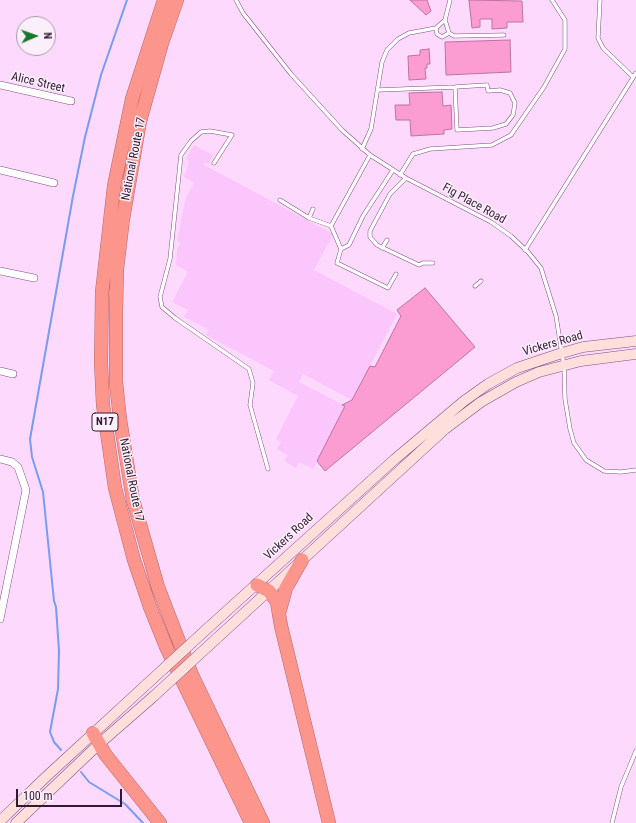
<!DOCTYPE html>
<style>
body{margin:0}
#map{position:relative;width:636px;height:823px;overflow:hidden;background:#fdd9fe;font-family:"Roboto Condensed",sans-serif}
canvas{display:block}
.north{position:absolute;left:16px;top:16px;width:40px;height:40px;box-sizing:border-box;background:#fceffc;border:1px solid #ab9aab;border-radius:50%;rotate:88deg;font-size:11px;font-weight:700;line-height:16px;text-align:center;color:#311b32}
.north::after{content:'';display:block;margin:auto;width:14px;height:18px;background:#177828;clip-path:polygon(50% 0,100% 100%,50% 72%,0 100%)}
.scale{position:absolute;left:16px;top:789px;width:106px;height:18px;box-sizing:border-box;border:2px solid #311b32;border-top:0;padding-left:5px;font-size:12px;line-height:14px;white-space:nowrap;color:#311b32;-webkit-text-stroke:3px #fceffc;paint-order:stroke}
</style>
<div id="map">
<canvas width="636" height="823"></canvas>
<div class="north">N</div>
<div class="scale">100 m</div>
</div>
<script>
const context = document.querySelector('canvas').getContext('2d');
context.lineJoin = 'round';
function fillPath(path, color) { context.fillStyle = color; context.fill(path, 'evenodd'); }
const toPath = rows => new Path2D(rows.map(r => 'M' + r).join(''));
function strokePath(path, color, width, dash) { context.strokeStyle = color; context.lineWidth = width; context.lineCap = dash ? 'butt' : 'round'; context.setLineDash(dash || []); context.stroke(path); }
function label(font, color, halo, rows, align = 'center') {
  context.font = font + ' "Roboto Condensed",sans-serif'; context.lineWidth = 3; context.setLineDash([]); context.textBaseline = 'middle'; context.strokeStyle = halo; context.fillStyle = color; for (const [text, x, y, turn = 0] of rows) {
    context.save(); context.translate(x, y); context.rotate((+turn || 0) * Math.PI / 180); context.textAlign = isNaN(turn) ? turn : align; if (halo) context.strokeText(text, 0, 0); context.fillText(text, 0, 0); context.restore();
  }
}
fillPath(toPath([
 [194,145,213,155,208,164,205,162,204,165,333,234,314,270,397,314,352,400,303,374,299,382,345,406,313,469,299,462,296,468,284,461,288,455,277,449,281,442,276,439,298,396,269,380,274,371,206,335,209,330,184,317,188,310,172,302,188,272,176,265,177,250,180,243,177,241,185,200,194,183,184,177,189,161,186,159]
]), '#fac6fb');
strokePath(toPath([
 [61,750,54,742,50,732,58,689,59,651,56,607,54,601,43,492,32,457,30,439,73,196,85,137,101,75,127,0],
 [81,772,89,782,125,804,143,823]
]), '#789cee', 2);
const building = toPath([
 [410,0,427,0,431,11,426,15,410,0],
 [469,0,522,1,523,22,507,22,507,28,492,29,492,19,480,19,480,27,472,28,469,0],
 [510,40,511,72,446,75,445,42,510,40],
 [429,49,430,64,427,64,427,68,425,68,426,79,409,80,408,56,420,55,420,50,429,49],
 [442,92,443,106,451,105,452,129,444,130,444,134,411,136,410,120,396,120,395,105,410,105,409,93,442,92],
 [425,288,475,347,325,471,317,461,345,406,342,405,352,400,370,366,375,367,401,316,397,310,425,288]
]);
fillPath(building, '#fb9dd2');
strokePath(building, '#bc749d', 1);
const service = toPath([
 [236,0,243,13,291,74,342,130,370,155,406,178,491,222,511,236,528,252,541,268,556,316,564,366,565,399,570,429,574,443,586,460,604,471,621,472,636,470],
 [600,0,598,38,603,48,633,77],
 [445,20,449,33,454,36,504,35],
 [436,28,437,34,442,37,449,33],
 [378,90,455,87,487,85,488,91,500,90,510,93,515,103,513,115,506,124,493,128,457,130,455,87],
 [362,149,371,129,382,62,387,50,398,39,409,33,436,28,445,20,450,0],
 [214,163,232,135,210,131,201,132,191,141,181,155,170,259,160,297,162,307,175,318,249,369,253,383,250,405,268,469],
 [400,175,413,154,430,149,492,145,511,135,544,87,565,49,565,20,552,0],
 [406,178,390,194,370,231,370,237,377,245,419,265,423,263,433,263],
 [280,200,309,218,331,226],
 [309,218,313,209],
 [331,226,341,249,337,263,388,288,396,274],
 [331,226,370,155],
 [382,248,387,240],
 [341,249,349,245,363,216,393,170],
 [525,250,636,73],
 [475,286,481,281],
 [612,823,621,787,636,751]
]);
const minor = toPath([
 [0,85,71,101],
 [0,170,54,183],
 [0,271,34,278],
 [0,371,13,374],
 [0,459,12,462,18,467,26,490,0,619]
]);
const secondary = toPath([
 [209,627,395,459,464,401,488,384,517,368,562,353,583,347,636,341],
 [216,639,445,429,481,402,516,382,539,372,581,361,636,354],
 [0,821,48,775,147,684],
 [16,823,99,744,154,696]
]);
const motorway = toPath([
 [164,0,132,99,114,186,102,292,101,363,103,405,115,488,134,560,150,607,167,649,251,823],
 [177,0,162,43,140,121,123,219,117,269,116,312,116,382,120,419,133,500,158,587,192,675,263,823],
 [257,585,269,591,277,602,281,626,329,823],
 [280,610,286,588,302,560],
 [93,733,105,754,160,823]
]);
strokePath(service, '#814d84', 4.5);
strokePath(minor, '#814d84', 8);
strokePath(secondary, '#814d84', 11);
strokePath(motorway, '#b56a6c', 14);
strokePath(service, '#fff', 3.5);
strokePath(minor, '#fff', 7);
strokePath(secondary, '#fedfdc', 10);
strokePath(motorway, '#fc958c', 13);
const secondaryBridge = toPath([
 [147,684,209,627],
 [154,696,216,639]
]);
strokePath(secondaryBridge, '#814d84', 11, []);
strokePath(secondaryBridge, '#fedfdc', 10);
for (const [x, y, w] of [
 [105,422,26]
]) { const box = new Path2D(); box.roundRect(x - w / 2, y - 9, w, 18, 3); context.fillStyle = '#fceffc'; context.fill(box); strokePath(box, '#311b32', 1); }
label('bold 11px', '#311b32', null, [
 ["N17",105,422]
]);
label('12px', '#311b32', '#fceffc', [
 ["Alice Street",38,83,13],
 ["National Route 17",134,159,-79],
 ["Fig Place Road",474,204,29],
 ["Vickers Road",553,344,-16],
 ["National Route 17",131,480,79],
 ["Vickers Road",289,537,-43]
]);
</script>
